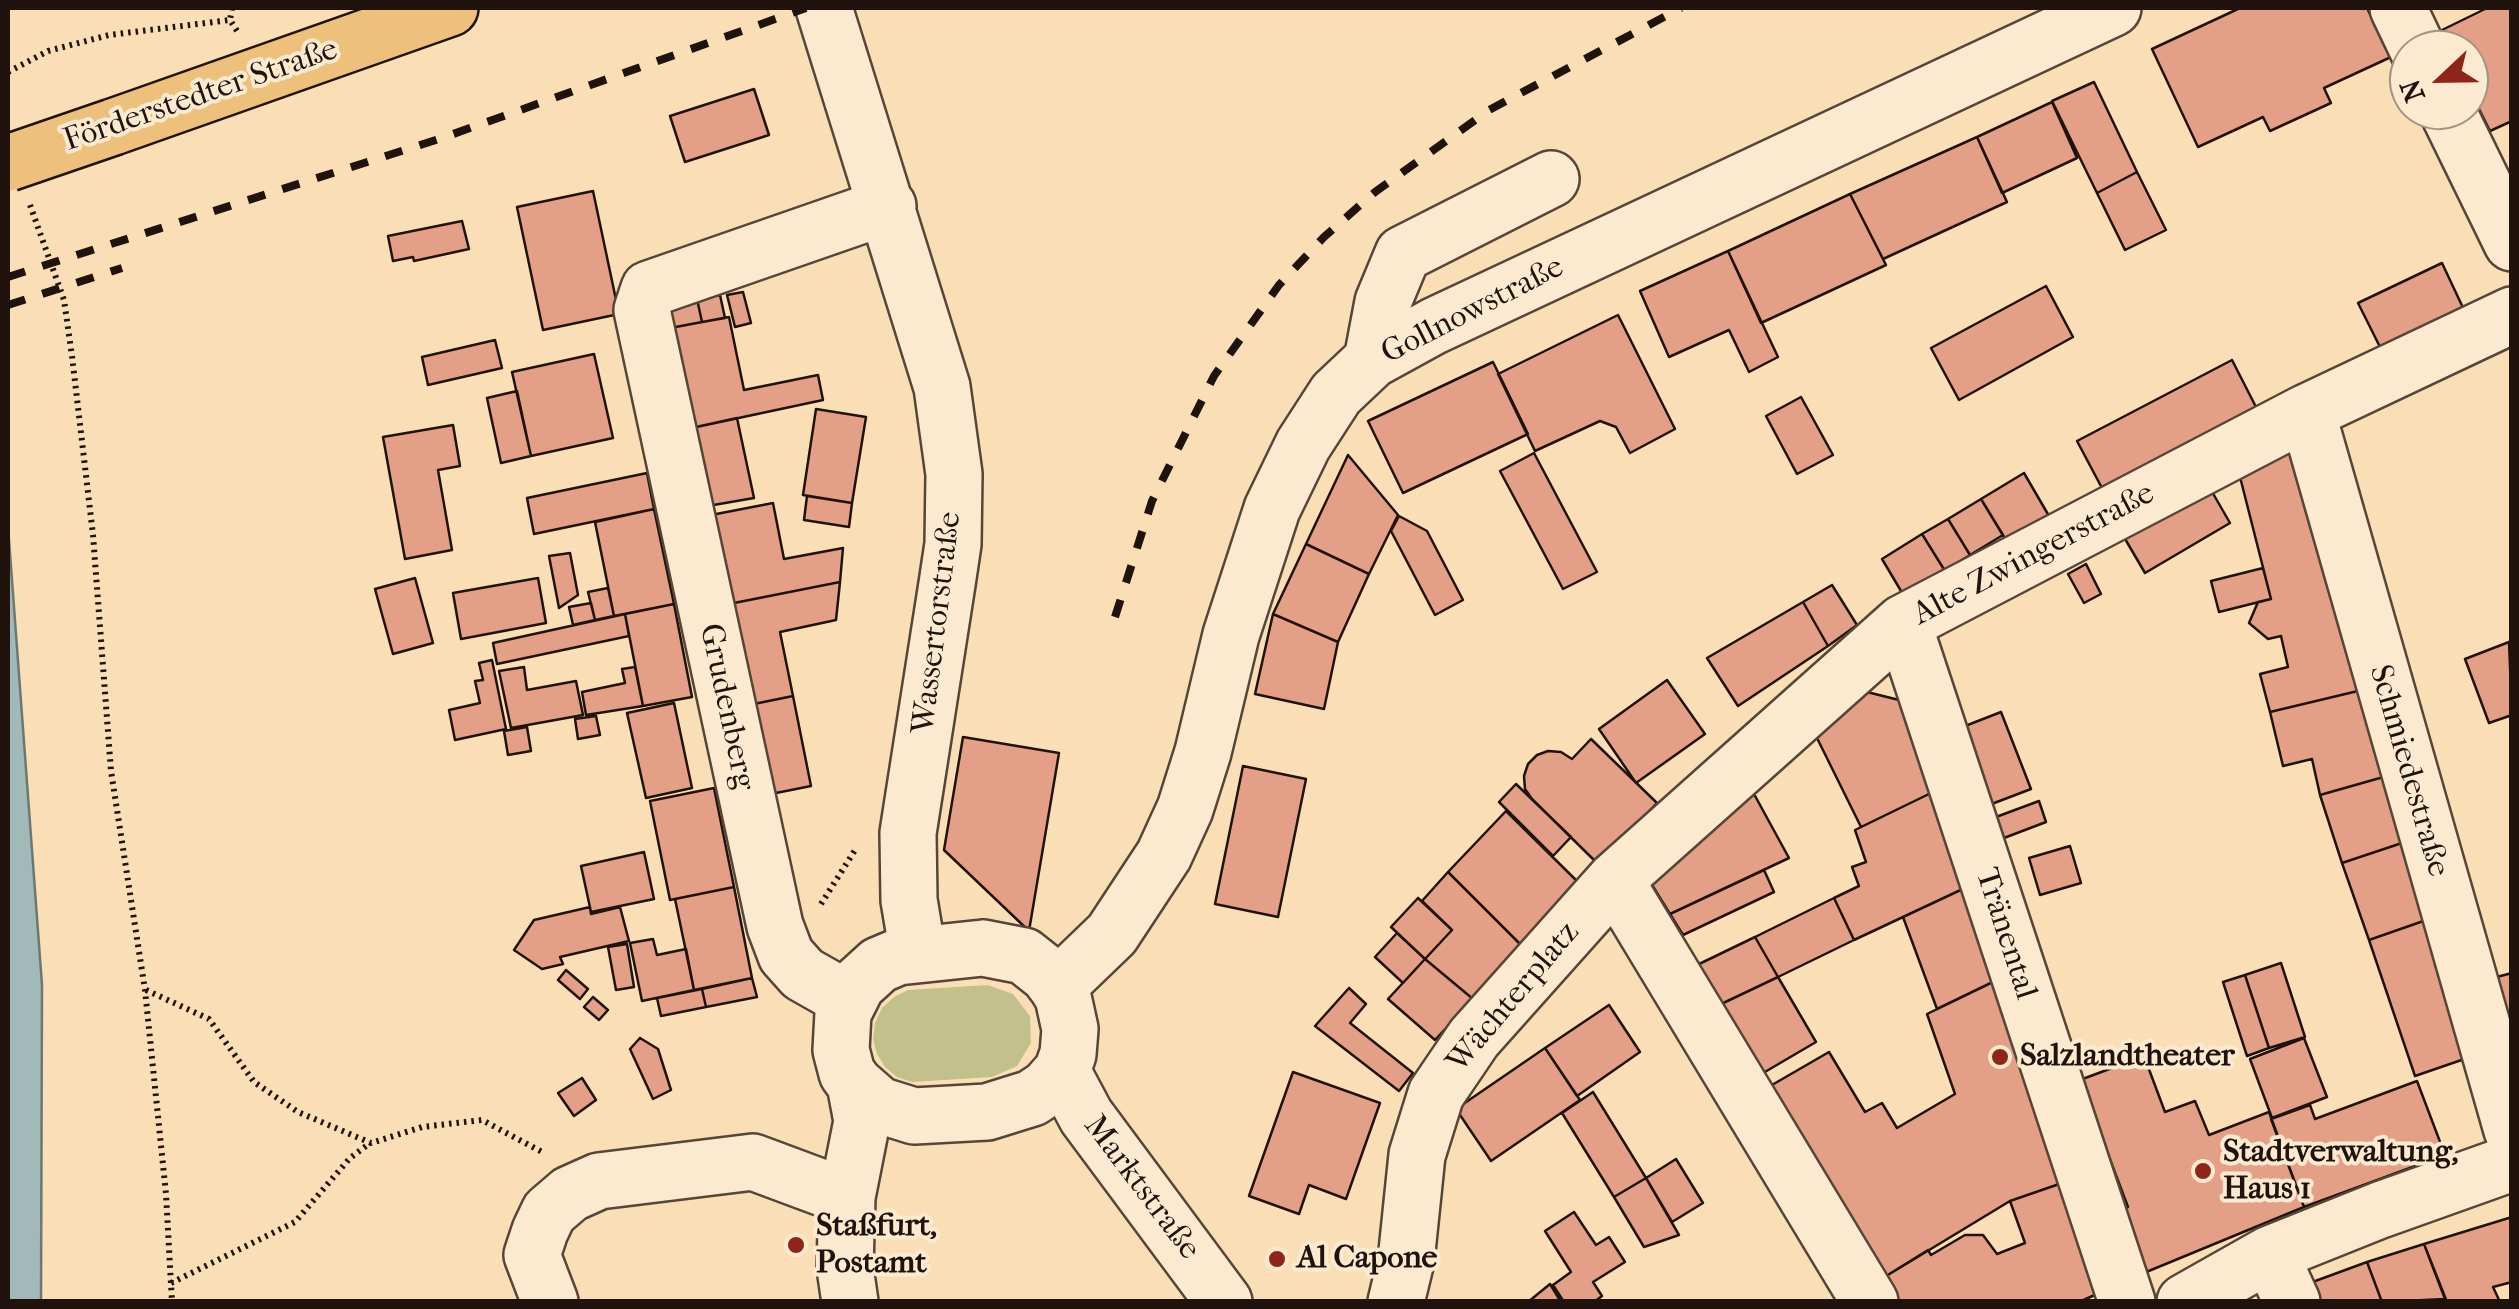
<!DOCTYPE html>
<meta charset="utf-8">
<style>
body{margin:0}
#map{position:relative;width:2519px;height:1309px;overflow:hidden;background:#fadfb6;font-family:"IM FELL French Canon",serif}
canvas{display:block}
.frame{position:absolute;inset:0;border:10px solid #20130e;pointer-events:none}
.north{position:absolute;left:2389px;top:30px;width:100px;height:100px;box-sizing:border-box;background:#fcead0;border:2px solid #a49482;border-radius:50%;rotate:248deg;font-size:28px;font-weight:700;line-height:40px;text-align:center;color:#20130e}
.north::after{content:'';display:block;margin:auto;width:35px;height:45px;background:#8f2418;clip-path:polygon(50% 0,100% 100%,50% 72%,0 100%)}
</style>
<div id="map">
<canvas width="2519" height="1309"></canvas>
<div class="frame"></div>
<div class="north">N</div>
</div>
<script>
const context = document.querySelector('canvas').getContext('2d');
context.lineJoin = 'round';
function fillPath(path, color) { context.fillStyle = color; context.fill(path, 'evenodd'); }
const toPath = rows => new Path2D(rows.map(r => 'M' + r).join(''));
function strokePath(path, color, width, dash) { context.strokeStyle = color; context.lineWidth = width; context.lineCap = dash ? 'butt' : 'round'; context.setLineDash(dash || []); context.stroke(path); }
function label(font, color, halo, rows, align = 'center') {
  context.font = font + ' "IM FELL French Canon",serif'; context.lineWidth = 8; context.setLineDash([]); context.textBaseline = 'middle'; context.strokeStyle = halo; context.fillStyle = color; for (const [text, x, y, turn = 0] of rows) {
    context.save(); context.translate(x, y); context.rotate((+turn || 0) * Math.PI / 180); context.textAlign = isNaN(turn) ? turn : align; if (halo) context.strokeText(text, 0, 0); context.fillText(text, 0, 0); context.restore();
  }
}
fillPath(toPath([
 [988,985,1013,994,1030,1016,1031,1043,1017,1066,992,1077,912,1082,897,1077,885,1067,877,1054,873,1039,875,1023,882,1008,894,997,908,990]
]), '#c2c18b');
const water = toPath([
 [8,526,42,985,41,1302,8,1301,8,526]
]);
fillPath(water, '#a1bab7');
strokePath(water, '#6d7773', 2.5);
const building = toPath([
 [2240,8,2367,8,2391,57,2324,88,2331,103,2270,131,2263,117,2198,147,2152,49,2240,8],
 [2487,8,2512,8,2512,121,2490,131,2469,89,2469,50,2449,50,2440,31,2487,8],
 [2094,82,2137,172,2097,193,2052,101,2094,82],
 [754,89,769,135,685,162,670,116,754,89],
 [2052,102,2077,158,2002,193,1977,137,2052,102],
 [1977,137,2007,202,1883,259,1850,194,1977,137],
 [2137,172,2166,230,2125,250,2097,193,2137,172],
 [593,191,619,314,543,330,517,207,593,191],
 [1850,194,1886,265,1761,323,1728,251,1850,194],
 [462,221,469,249,414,261,413,257,393,261,388,236,462,221],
 [1728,251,1778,357,1749,372,1729,330,1669,357,1640,291,1728,251],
 [2442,263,2465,312,2382,351,2358,303,2442,263],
 [2046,286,2073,337,1959,400,1931,348,2046,286],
 [743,292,751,323,735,327,727,295,743,292],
 [720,295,725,318,702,322,697,299,720,295],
 [697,299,702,322,665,329,660,305,697,299],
 [1618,315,1675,429,1630,453,1616,427,1600,421,1535,451,1498,374,1618,315],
 [729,317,744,390,818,375,823,400,687,429,665,329,729,317],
 [495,340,502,368,428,385,422,357,495,340],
 [594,354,613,438,531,456,512,372,594,354],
 [2232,360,2257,409,2103,490,2077,441,2232,360],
 [1493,362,1528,434,1403,493,1368,421,1493,362],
 [517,391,531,456,501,463,487,398,517,391],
 [1801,397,1833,455,1797,474,1766,416,1801,397],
 [816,409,866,417,852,503,803,495,816,409],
 [737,418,754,498,702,507,687,429,737,418],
 [453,425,460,466,438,470,452,550,405,559,383,437,453,425],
 [2297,448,2362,690,2270,712,2260,674,2288,667,2281,636,2268,639,2249,623,2258,602,2271,599,2238,469,2297,448],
 [1534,453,1597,572,1563,589,1500,471,1534,453],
 [1348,455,1398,515,1369,574,1306,544,1348,455],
 [647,473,654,509,534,534,527,498,647,473],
 [2024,473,2049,516,2007,542,1981,499,2024,473],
 [2207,483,2230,523,2145,573,2121,532,2207,483],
 [807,496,852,503,849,527,804,520,807,496],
 [1981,499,2003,535,1970,555,1948,519,1981,499],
 [773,503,784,559,843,548,840,582,724,605,706,516,773,503],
 [654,509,674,604,614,616,595,522,654,509],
 [1399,516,1427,531,1463,600,1435,615,1391,531,1399,516],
 [1948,519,1970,555,1945,571,1922,534,1948,519],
 [1922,534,1945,571,1904,596,1882,559,1922,534],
 [1306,544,1369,574,1338,642,1273,614,1306,544],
 [570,553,578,595,559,608,549,556,570,553],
 [2086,564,2101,594,2084,603,2068,574,2086,564],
 [2263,568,2271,599,2219,612,2211,581,2263,568],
 [415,578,433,643,393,654,375,589,415,578],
 [538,578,546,623,461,639,453,593,538,578],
 [840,582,836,620,780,632,793,696,744,706,724,605,840,582],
 [1832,585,1857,625,1828,646,1803,602,1832,585],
 [608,588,614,616,595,620,588,592,608,588],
 [1803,602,1828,646,1738,706,1707,658,1803,602],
 [591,603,595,620,573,625,569,607,591,603],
 [674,604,692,697,643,706,625,614,674,604],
 [625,614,629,636,497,664,493,643,625,614],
 [1273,614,1338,642,1324,709,1255,694,1273,614],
 [2509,642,2512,715,2489,723,2465,659,2509,642],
 [492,660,506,729,455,740,449,710,480,703,475,681,483,680,479,663,492,660],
 [524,667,527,690,576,681,583,715,511,728,499,671,524,667],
 [635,667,643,706,586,715,582,692,625,683,622,669,635,667],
 [1667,680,1705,734,1636,783,1599,729,1667,680],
 [2362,690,2387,776,2320,795,2312,759,2283,766,2270,712,2362,690],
 [1867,692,1899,700,1931,793,1861,827,1816,736,1867,692],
 [793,696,811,786,761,796,744,706,793,696],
 [674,703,692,788,646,798,627,713,674,703],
 [2001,712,2031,789,1989,805,1960,728,2001,712],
 [596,716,600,735,578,739,575,719,596,716],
 [527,727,531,751,508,755,504,731,527,727],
 [963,737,1059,753,1029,931,944,850,963,737],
 [1591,739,1657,803,1598,864,1532,799,1525,789,1524,776,1528,764,1537,755,1548,751,1561,752,1572,759,1591,739],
 [1243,766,1306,779,1278,917,1215,904,1243,766],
 [2387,776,2405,842,2342,863,2320,795,2387,776],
 [1516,784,1571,837,1553,856,1499,802,1516,784],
 [714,788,734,887,670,900,650,801,714,788],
 [1931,793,1967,887,1854,940,1834,898,1859,886,1852,867,1866,862,1855,830,1931,793],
 [1754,794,1789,858,1670,914,1649,880,1754,794],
 [2039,801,2046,822,2004,838,1996,817,2039,801],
 [1506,811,1582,886,1522,946,1448,872,1506,811],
 [2405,842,2432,918,2369,940,2342,863,2405,842],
 [2070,846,2081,883,2040,895,2029,858,2070,846],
 [644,852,654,899,591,912,581,866,644,852],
 [1764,870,1774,892,1683,935,1670,914,1764,870],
 [1448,872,1522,946,1473,999,1425,959,1452,930,1422,901,1448,872],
 [734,887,752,978,694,990,675,899,734,887],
 [1967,887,1999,979,1937,1009,1903,917,1967,887],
 [1418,898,1452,930,1425,959,1391,927,1418,898],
 [1834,898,1854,940,1778,977,1755,937,1834,898],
 [590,907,591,914,620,907,629,941,560,957,563,964,542,969,514,950,534,920,590,907],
 [2432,918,2479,1054,2415,1076,2369,940,2432,918],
 [1397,933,1425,959,1403,983,1375,957,1397,933],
 [1755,937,1778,977,1717,1006,1695,966,1755,937],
 [653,939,657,955,686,949,694,990,642,1001,630,943,653,939],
 [627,944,634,987,616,990,608,947,627,944],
 [1425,959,1473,999,1435,1040,1388,999,1425,959],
 [2281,963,2305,1037,2269,1048,2245,975,2281,963],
 [566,970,588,989,580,999,558,980,566,970],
 [2512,973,2512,1045,2493,978,2512,973],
 [2245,975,2269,1048,2247,1056,2223,982,2245,975],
 [1778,977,1816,1042,1758,1076,1717,1006,1778,977],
 [752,978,757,997,706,1007,702,989,752,978],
 [1999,979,2065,1182,2010,1201,1878,1281,1765,1089,1829,1052,1865,1112,1882,1103,1897,1128,1955,1094,1927,1014,1999,979],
 [1349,988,1366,1004,1350,1023,1413,1073,1399,1091,1315,1026,1349,988],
 [702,989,706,1007,661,1016,657,998,702,989],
 [593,997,608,1010,599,1020,584,1007,593,997],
 [1609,1005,1640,1052,1577,1096,1545,1048,1609,1005],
 [640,1038,658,1049,671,1090,653,1099,630,1049,640,1038],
 [2304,1038,2327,1097,2272,1118,2250,1059,2304,1038],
 [1545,1048,1580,1100,1491,1161,1456,1109,1545,1048],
 [2144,1056,2165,1112,2195,1101,2209,1135,2269,1112,2304,1207,2139,1275,2115,1212,2128,1207,2080,1080,2144,1056],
 [1293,1072,1380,1103,1346,1199,1309,1185,1299,1214,1249,1196,1293,1072],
 [582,1078,596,1100,574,1116,558,1093,582,1078],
 [2417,1081,2445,1155,2304,1207,2271,1119,2310,1105,2315,1119,2417,1081],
 [1593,1092,1646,1178,1614,1197,1562,1113,1593,1092],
 [1676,1159,1703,1203,1672,1222,1646,1178,1676,1159],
 [1646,1178,1679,1235,1644,1247,1614,1197,1646,1178],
 [2065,1182,2097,1294,2079,1302,1890,1302,1878,1281,1928,1250,1931,1255,1965,1235,1983,1235,1997,1254,2025,1243,2010,1201,2065,1182],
 [1574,1212,1596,1245,1609,1237,1625,1262,1593,1282,1602,1296,1594,1302,1564,1302,1553,1285,1571,1272,1545,1231,1574,1212],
 [2512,1217,2512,1282,2493,1287,2500,1302,2447,1302,2424,1244,2512,1217],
 [2424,1244,2445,1299,2382,1302,2367,1262,2424,1244],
 [2367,1262,2382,1302,2305,1302,2299,1287,2367,1262],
 [1550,1284,1561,1302,1528,1302,1550,1284]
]);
fillPath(building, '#e4a086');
strokePath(building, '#20130e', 2.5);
const minor = toPath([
 [824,8,942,387,954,474,953,544,947,584,908,833,909,900,918,954],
 [2398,8,2418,50],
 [2447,110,2512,243],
 [1372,360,1383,302,1403,254,1551,179],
 [2307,412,2512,1130],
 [1903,623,2127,1302],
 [1615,880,1870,1302],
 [983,948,1024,956,1048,975,1057,987,1063,997,1070,1029,1068,1054,1062,1071,1047,1088,1032,1098,987,1112,914,1116,879,1105,855,1084,847,1073,841,1050,843,1013,857,985,879,965,898,957,983,948],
 [1057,987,1112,934,1164,855,1185,809,1203,752,1231,635,1272,509,1303,445,1336,394,1372,360,1434,326,2113,8],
 [849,1000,803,974,786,955,775,926,642,310,649,289,888,206],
 [1062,1071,1086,1116,1224,1302],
 [2270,1254,2292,1302],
 [550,1302,532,1255,540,1231,549,1212,570,1194,599,1181,753,1162,847,1197],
 [850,1302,845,1268,847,1197,862,1121,855,1084],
 [1396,1302,1406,1261,1417,1155,1436,1094,1474,1038,1615,880,1903,623,2307,412,2512,315],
 [2185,1302,2270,1254,2380,1210,2512,1163]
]);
const major = toPath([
 [113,127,450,8]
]);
strokePath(minor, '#564638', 60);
strokePath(major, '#20130e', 60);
strokePath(toPath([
 [232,8,230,20,239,34],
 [8,72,48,51,109,35,230,20],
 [30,205,64,300,72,356,93,535,111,771,145,990,166,1194,172,1302],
 [821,904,857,847],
 [146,990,209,1019,254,1082,298,1112,371,1143,422,1127,482,1120,544,1153],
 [171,1283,295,1222,350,1158,370,1143]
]), '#20130e', 6, [2.5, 5]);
strokePath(minor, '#fcead0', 55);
strokePath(major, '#edc07b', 55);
strokePath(toPath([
 [8,277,442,138,806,8],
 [8,305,122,268],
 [1115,617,1152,501,1214,376,1279,285,1324,237,1375,192,1489,110,1681,8]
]), '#20130e', 8, [18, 18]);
const majorBridge = toPath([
 [8,163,113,127]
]);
strokePath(majorBridge, '#20130e', 60, []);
strokePath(majorBridge, '#edc07b', 55);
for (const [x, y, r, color] of [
 [2000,1057,10,"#8f2418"],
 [2203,1171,10,"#8f2418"],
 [796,1245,10,"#8f2418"],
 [1277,1259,10,"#8f2418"]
]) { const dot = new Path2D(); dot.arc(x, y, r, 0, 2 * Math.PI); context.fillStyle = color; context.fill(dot); strokePath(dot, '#fcead0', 4); }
label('32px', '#20130e', '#fcead0', [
 ["Förderstedter Straße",201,96,-19],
 ["Gollnowstraße",1473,311,-27],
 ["Alte Zwingerstraße",2034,555,-28],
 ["Wassertorstraße",938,623,-83],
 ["Grudenberg",726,707,78],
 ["Schmiedestraße",2408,771,74],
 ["Tränental",2005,934,72],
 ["Wächterplatz",1514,998,-50],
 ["Marktstraße",1141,1188,53]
]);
label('bold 32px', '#20130e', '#fcead0', [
 ["Salzlandtheater",2020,1057],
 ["Stadtverwaltung,",2223,1153],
 ["Haus 1",2223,1190],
 ["Staßfurt,",816,1227],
 ["Postamt",816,1264],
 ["Al Capone",1297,1259]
], 'left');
</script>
